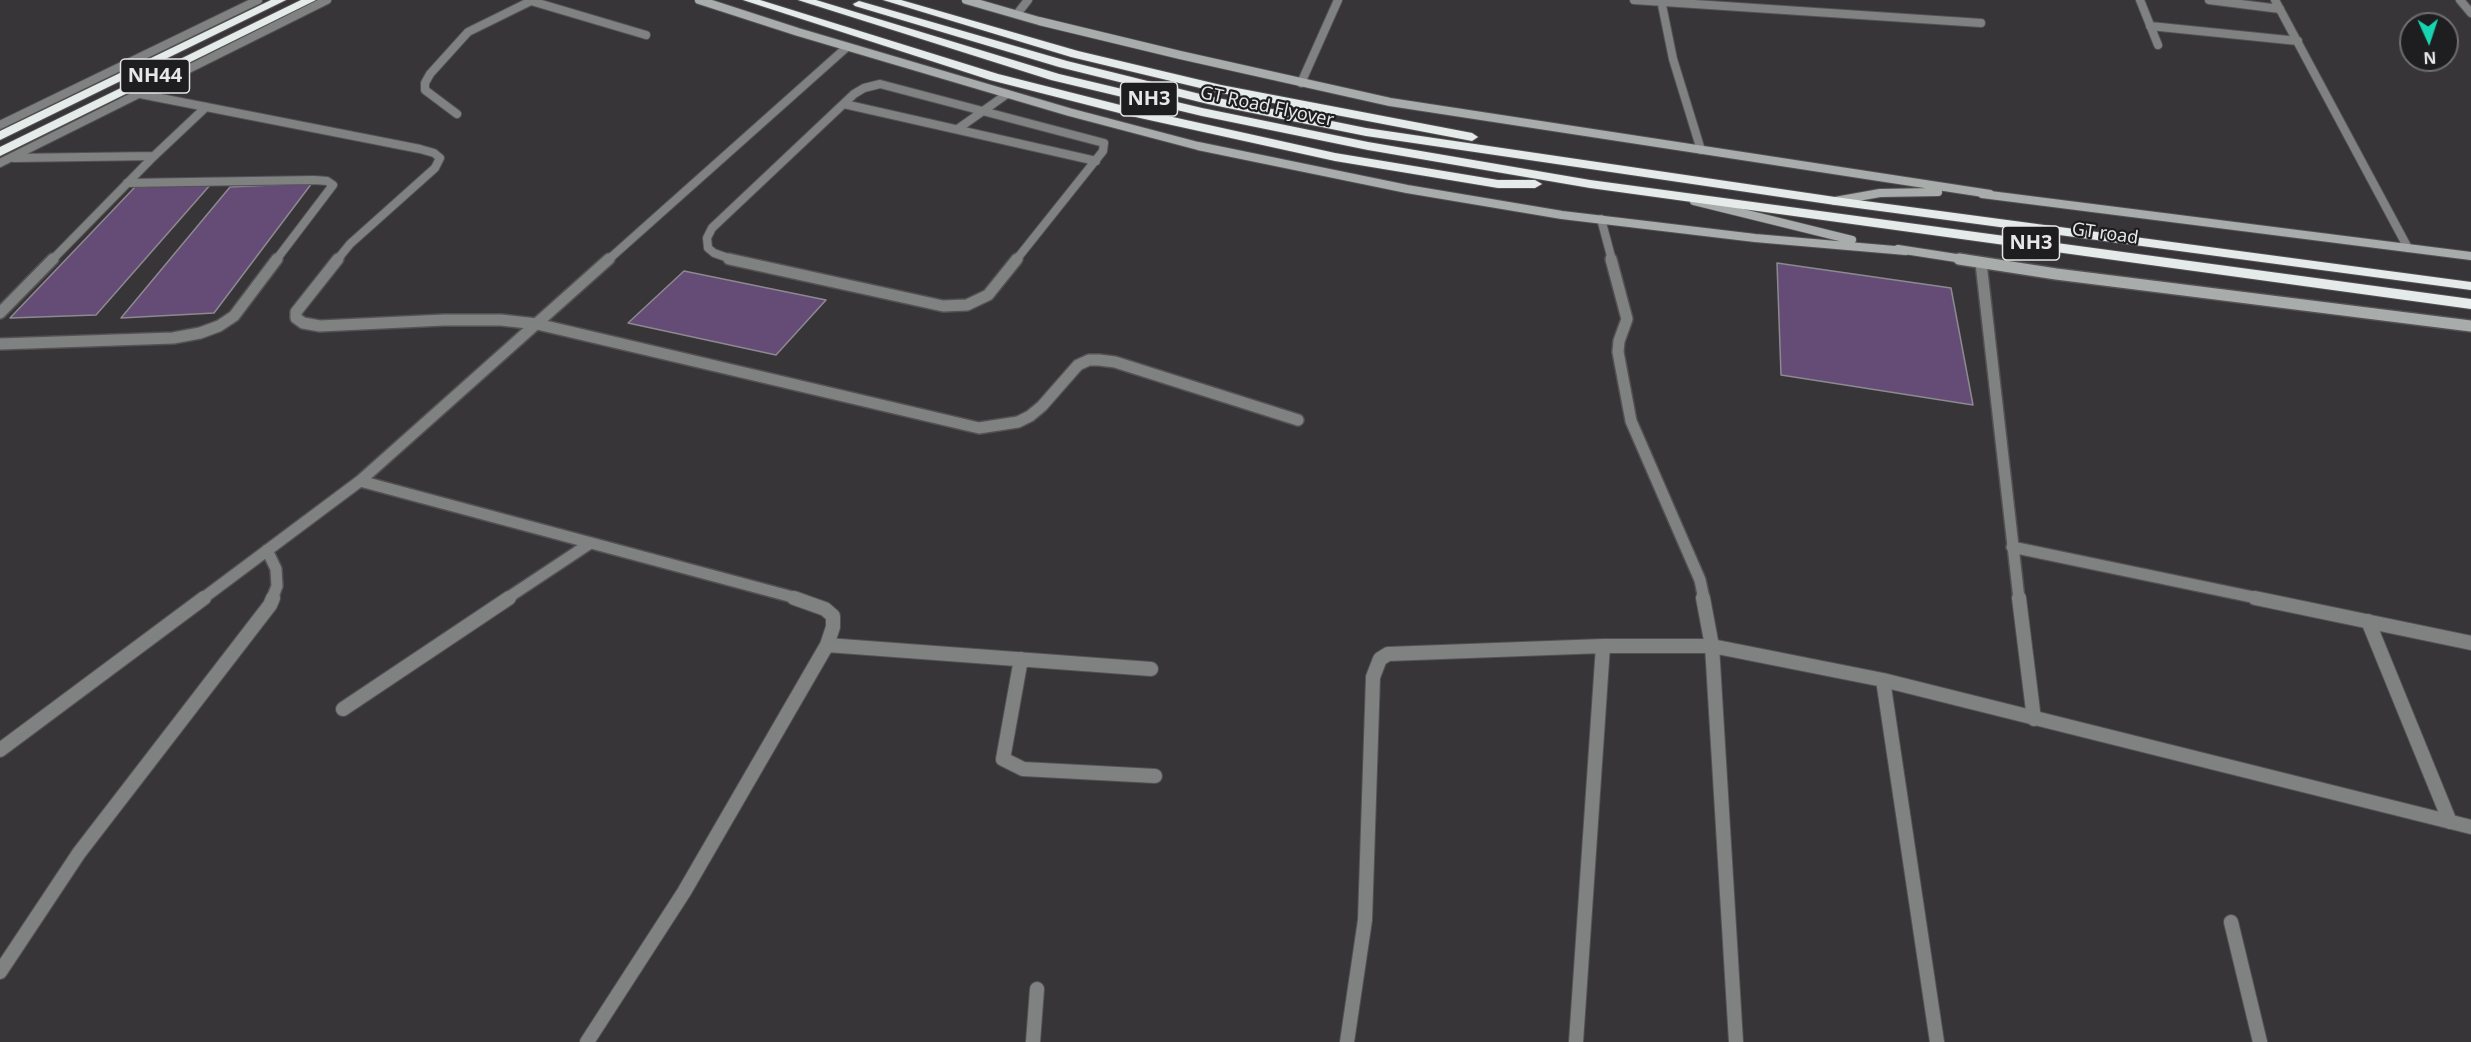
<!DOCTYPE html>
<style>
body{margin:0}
#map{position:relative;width:2471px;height:1042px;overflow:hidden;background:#383539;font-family:"Noto Sans",sans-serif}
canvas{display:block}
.north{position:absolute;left:2399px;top:12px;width:60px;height:60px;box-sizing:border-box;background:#1e1d1f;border:2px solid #6e6d6f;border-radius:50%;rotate:177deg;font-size:16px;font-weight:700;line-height:24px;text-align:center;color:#e7e6e8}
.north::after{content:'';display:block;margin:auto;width:21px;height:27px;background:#17d5b2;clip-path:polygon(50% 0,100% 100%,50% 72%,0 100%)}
</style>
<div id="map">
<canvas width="2471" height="1042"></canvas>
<div class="north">N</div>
</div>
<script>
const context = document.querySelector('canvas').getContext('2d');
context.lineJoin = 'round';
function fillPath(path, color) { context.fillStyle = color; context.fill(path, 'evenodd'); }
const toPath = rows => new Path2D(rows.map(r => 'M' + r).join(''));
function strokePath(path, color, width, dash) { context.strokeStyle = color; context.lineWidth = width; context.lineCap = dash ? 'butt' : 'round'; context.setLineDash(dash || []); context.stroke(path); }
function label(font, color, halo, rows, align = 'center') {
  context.font = font + ' "Noto Sans",sans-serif'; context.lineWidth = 4.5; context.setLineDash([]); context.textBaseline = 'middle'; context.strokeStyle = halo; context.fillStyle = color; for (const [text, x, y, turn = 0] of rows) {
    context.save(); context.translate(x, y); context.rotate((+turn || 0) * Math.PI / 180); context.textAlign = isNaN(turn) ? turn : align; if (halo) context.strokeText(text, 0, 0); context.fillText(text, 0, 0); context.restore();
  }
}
const building = toPath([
 [312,183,214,313,121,318,230,187,312,183],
 [211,184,96,315,10,318,135,187,211,184],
 [1777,263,1951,288,1973,405,1781,375,1777,263],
 [684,271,826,300,776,355,628,323,684,271]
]);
fillPath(building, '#654c77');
strokePath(building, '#8c8a8f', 1.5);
const laneFar1 = toPath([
 [531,1,646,35],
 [844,104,1096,161],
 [457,114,425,90,425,83,430,74,468,32,533,0],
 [959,128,1007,94],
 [127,183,314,180,327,181,333,185,276,260],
 [52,260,154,156],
 [734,260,714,253,708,248,707,238,712,228,854,94,864,88,880,84,1104,143,1103,151,1016,260]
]);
const lane = toPath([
 [729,259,943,306,967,305,988,295,1017,259],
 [0,313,53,259],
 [0,344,173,338,200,333,219,326,234,316,277,259]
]);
const streetFar2 = toPath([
 [1634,0,1981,23],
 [1661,0,1673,59,1701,150],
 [2140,0,2158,45],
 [2209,0,2280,9],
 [2275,0,2408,248],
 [2460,0,2471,13],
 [1017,14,1028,0],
 [2150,26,2298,41],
 [1301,83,1338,0],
 [140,94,420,149,434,153,440,158,435,168,350,244,337,260],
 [0,125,258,0],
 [14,158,154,156,206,107],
 [0,163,327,0],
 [1601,219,1612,260],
 [608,260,847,47]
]);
const streetFar1 = toPath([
 [338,259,296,312,296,318,303,323,320,326,444,320,501,320,537,324,979,428,1018,422,1030,416,1042,406,1078,365,1089,360,1099,360,1115,362,1298,420],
 [1611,259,1627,319,1619,341,1618,352,1631,421,1700,580,1704,599],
 [1981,263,2019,599],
 [360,481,800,599],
 [2012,547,2262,599],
 [267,550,276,569,277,586,272,599],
 [202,599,360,481,609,259],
 [506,599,589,544]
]);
const street = toPath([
 [1703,598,1712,646,1736,1042],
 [2019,598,2034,719],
 [2255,598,2471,643],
 [2368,621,2450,822],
 [827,645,1151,669],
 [1021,659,1003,759,1023,769,1155,776],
 [1883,680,1937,1042],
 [343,709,509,598],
 [0,750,204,598],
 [2231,922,2260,1042],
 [0,972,79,853,270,605,273,598],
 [587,1042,684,892,827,645,833,627,833,616,825,609,794,598],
 [1033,1042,1037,989],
 [1347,1042,1365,920,1373,677,1380,659,1388,654,1603,646,1712,646,1883,680,2471,827],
 [1576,1042,1603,646]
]);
const secondaryFar1 = toPath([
 [699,0,798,32,1069,112,1198,146,1407,189,1562,215,1755,238,1906,251],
 [966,0,1039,21,1180,55,1390,102,1990,194],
 [1982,194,2471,256],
 [1694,201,1852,240],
 [1835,201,1880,193,1938,192],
 [1898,249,1969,260]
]);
const secondary = toPath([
 [1959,259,2056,274,2471,326]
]);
const highway = toPath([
 [271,0,286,0,0,140,0,131,271,0],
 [301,0,316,0,0,156,0,147,301,0],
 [743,0,760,0,998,74,1132,108,1335,153,1498,180,1535,180,1542,184,1535,188,1498,188,1335,161,1131,116,990,80,743,0],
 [798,0,816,0,1059,74,1202,108,1368,142,1590,180,2471,299,2471,309,1590,188,1368,150,1202,116,1051,80,798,0],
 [883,0,901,0,1078,51,1221,85,1472,133,1478,137,1472,141,1221,93,1071,57,883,0],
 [859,1,1067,61,1208,96,1366,128,1835,197,2471,282,2471,290,1835,205,1366,136,1208,104,1059,67,855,6,853,4,859,1]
]);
strokePath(laneFar1, '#545155', 10);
strokePath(lane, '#545155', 14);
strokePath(streetFar2, '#545155', 10);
strokePath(streetFar1, '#545155', 14);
strokePath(street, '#545155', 16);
strokePath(secondaryFar1, '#545155', 10);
strokePath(secondary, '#545155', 14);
strokePath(highway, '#545155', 2);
strokePath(laneFar1, '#7f8281', 8);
strokePath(lane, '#7f8281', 11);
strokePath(streetFar2, '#7f8281', 8);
strokePath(streetFar1, '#7f8281', 11);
strokePath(street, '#7f8281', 14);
strokePath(secondaryFar1, '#a8acab', 8);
strokePath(secondary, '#a8acab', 11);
fillPath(highway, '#e4ebe9');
label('18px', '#e7e6e8', '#1e1d1f', [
 ["GT Road Flyover",1267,107,12],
 ["GT road",2105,234,8]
]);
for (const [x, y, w] of [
 [155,76,69],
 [1149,99,57],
 [2031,243,57]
]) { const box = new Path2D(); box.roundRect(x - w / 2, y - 17, w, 34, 4.5); context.fillStyle = '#1e1d1f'; context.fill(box); strokePath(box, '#e7e6e8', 1.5); }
label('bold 20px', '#e7e6e8', null, [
 ["NH44",155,76],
 ["NH3",1149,99],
 ["NH3",2031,243]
]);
</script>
